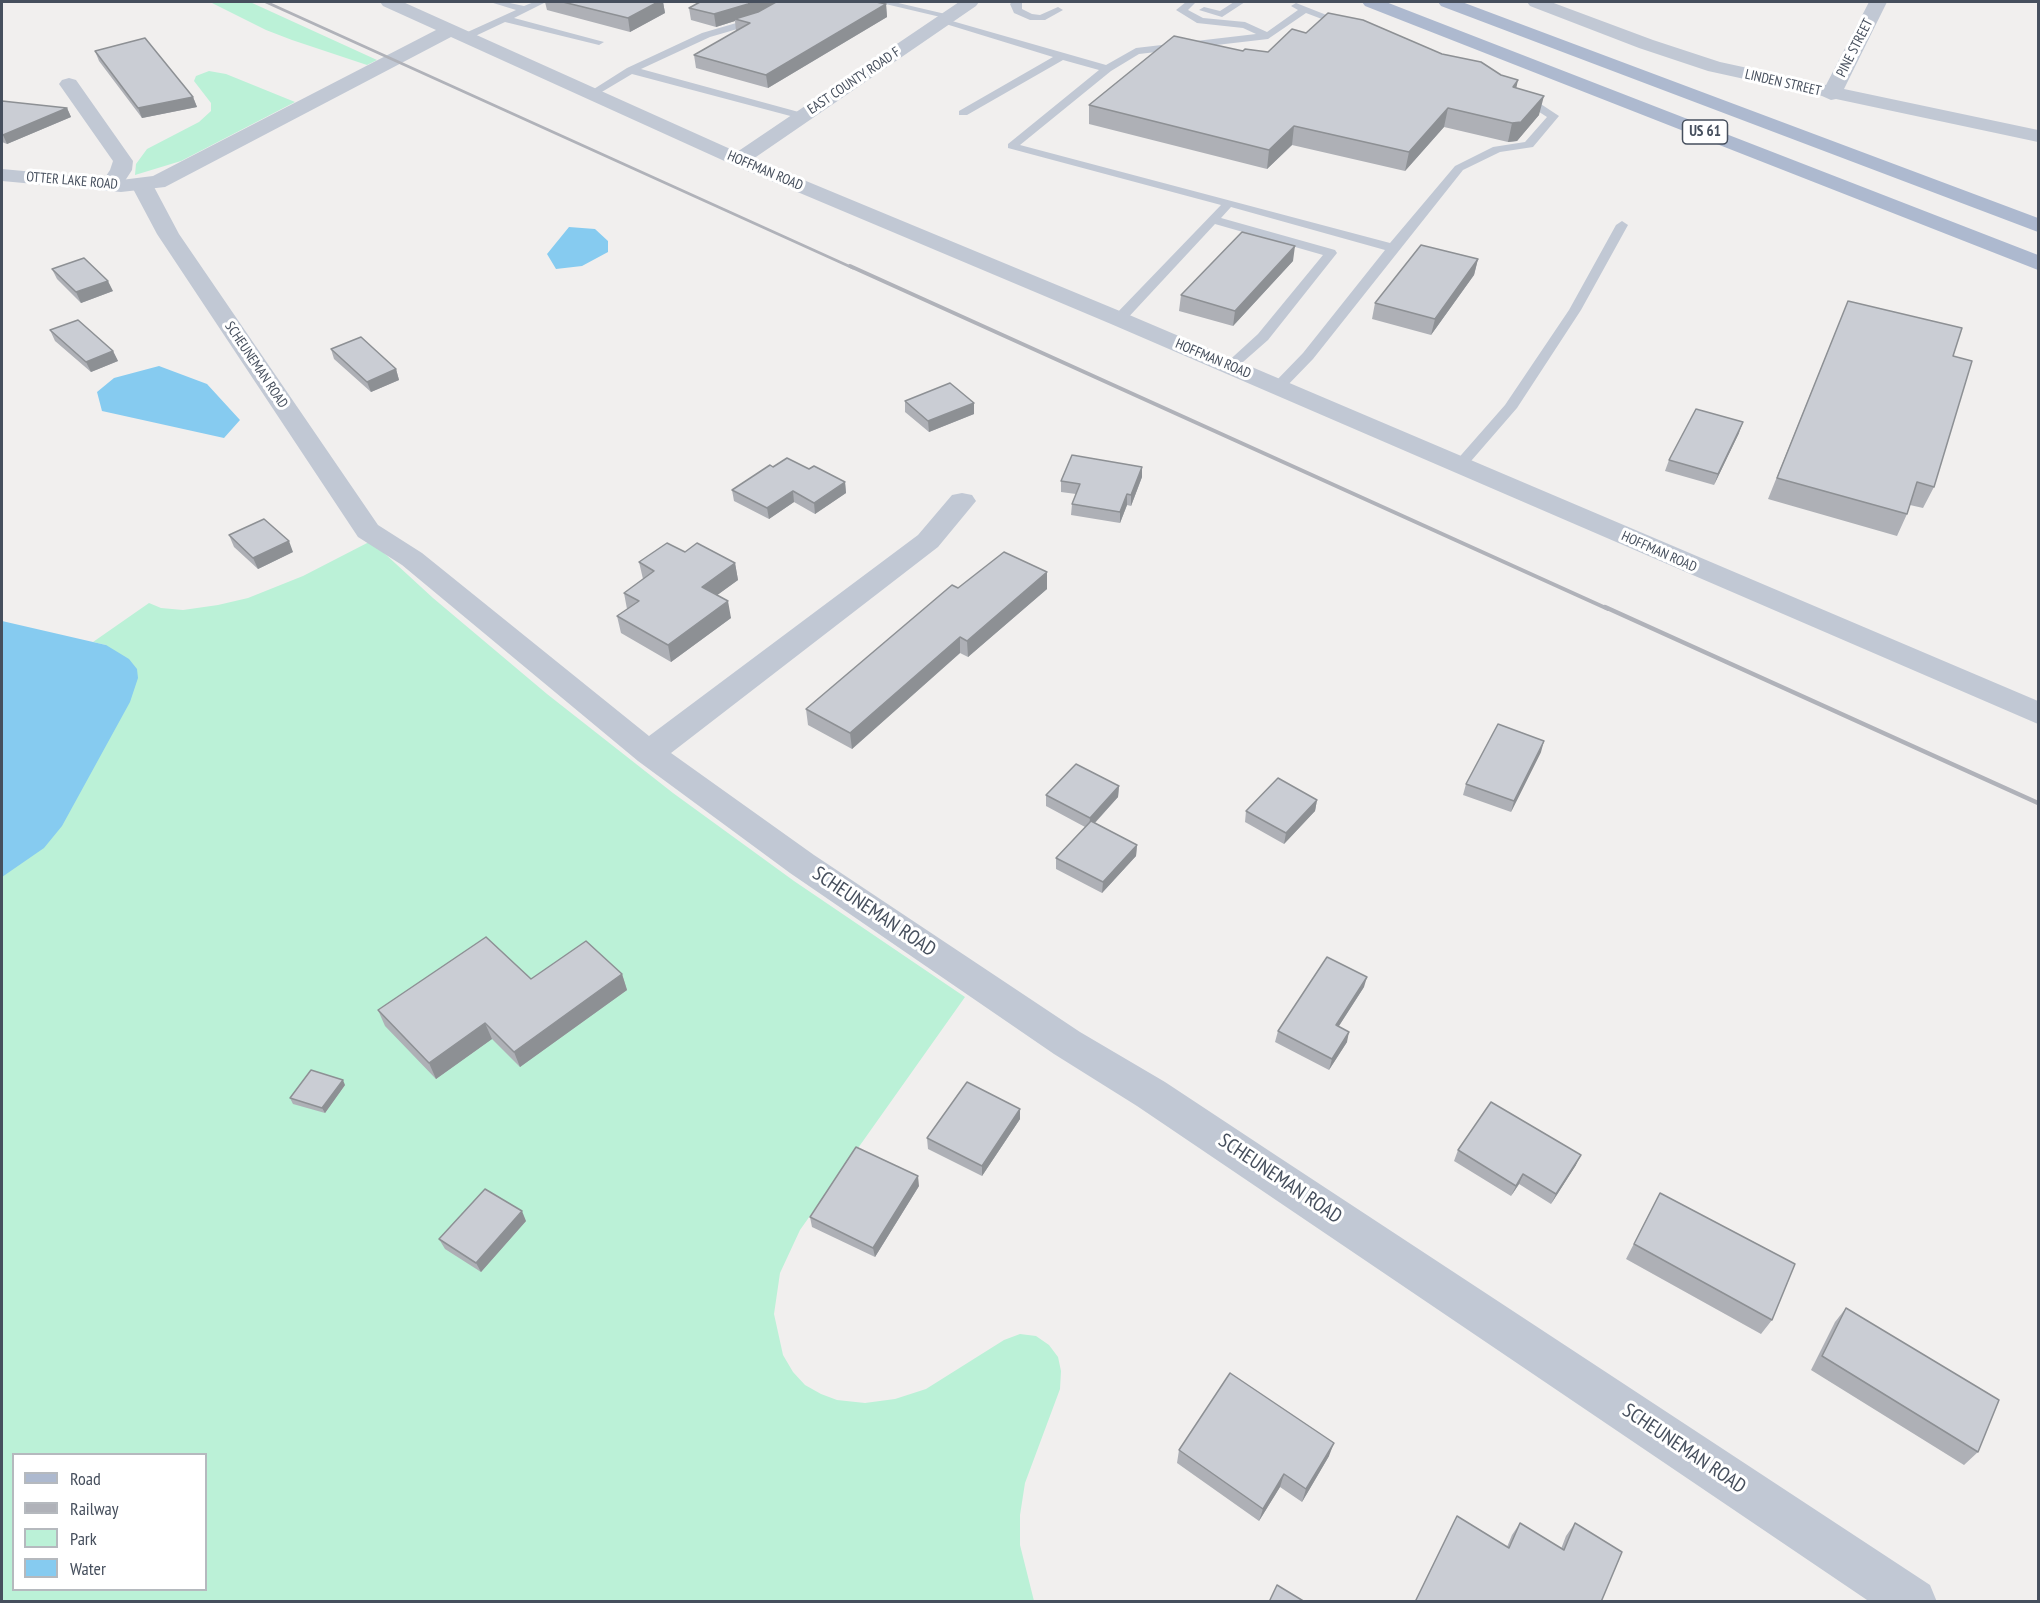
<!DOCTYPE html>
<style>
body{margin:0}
#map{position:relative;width:2040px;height:1603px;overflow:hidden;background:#f1efee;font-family:"PT Sans Narrow",sans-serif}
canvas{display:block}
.frame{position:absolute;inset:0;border:3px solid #464f5d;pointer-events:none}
.legend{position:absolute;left:12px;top:1453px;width:195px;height:138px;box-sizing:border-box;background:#fff;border:2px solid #b5b9be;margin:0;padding:8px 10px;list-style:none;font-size:18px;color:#464f5d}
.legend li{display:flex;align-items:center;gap:12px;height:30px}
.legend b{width:30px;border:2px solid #b5b9be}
</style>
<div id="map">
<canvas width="2040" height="1603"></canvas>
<div class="frame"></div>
<ul class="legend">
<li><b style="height:8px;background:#adb9cf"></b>Road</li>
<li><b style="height:8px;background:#b0b2b9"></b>Railway</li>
<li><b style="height:16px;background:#bbf1d7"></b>Park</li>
<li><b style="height:16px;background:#86cbf0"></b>Water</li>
</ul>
</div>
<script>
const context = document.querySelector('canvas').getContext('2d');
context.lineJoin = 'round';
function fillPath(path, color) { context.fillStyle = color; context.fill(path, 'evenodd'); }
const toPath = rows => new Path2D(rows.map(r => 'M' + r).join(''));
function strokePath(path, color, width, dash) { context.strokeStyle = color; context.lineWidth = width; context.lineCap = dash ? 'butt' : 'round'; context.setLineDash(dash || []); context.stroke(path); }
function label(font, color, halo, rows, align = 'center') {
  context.font = font + ' "PT Sans Narrow",sans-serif'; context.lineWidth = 6; context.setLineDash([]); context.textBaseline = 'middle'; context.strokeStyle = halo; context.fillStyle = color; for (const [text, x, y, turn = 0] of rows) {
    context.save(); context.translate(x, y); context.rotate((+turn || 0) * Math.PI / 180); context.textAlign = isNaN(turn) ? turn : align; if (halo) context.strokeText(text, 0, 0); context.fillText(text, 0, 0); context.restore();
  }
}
fillPath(toPath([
 [210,2,250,2,377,60,367,65,292,40,266,30],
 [209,71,226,74,295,102,181,161,135,175,136,164,147,149,199,122,211,111,211,103,194,81,196,76],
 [371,541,433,598,547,694,673,793,794,881,965,997,800,1230,780,1273,774,1314,783,1355,793,1372,805,1385,821,1394,837,1400,865,1403,895,1399,926,1389,1004,1340,1020,1334,1036,1336,1049,1345,1058,1357,1061,1371,1060,1389,1025,1483,1020,1515,1020,1545,1034,1601,2,1601,2,747,106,645,93,642,149,603,161,608,183,610,218,605,248,598,303,576],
 [14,1454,206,1454,206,1590,14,1590]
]), '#bbf1d7');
fillPath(toPath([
 [569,227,595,229,608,241,608,252,582,266,556,269,547,254],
 [159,366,207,384,240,420,224,438,102,411,97,392,114,378],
 [2,621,106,645,129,659,137,669,138,678,130,702,62,826,44,848,2,877]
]), '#86cbf0');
fillPath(toPath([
 [490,2,505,2,524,6,534,2,546,2,514,18,604,42,599,45,505,22,469,39,461,39,461,35,516,10,490,2],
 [784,2,795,2,758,23,710,37,641,69,806,114,806,118,798,118,632,74,595,96,587,96,586,94,627,68,702,33,750,19,784,2],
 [877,2,894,2,954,16,949,19,877,2],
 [1012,2,1022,2,1022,9,1032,14,1040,15,1058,7,1063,10,1045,20,1030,20,1014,13,1010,4,1012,2],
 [1186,2,1196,2,1188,10,1203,18,1245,22,1267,32,1298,10,1291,6,1296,3,1352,25,1343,27,1306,13,1268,39,1139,54,1111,71,1020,145,1390,243,1455,166,1493,147,1525,142,1547,117,1516,97,1516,93,1524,93,1559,116,1533,147,1500,152,1463,170,1313,359,1283,390,1278,391,1273,390,1271,387,1273,384,1303,353,1385,250,1231,207,1221,218,1335,250,1337,253,1268,340,1235,369,1225,369,1223,366,1258,334,1323,255,1215,224,1124,322,1114,322,1112,319,1114,316,1221,205,1008,148,1008,144,1099,70,1063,60,967,115,959,115,959,111,1053,57,936,21,945,19,1106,65,1136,48,1256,34,1243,28,1197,23,1176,10,1186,2],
 [1234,2,1245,2,1222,17,1199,10,1204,7,1220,11,1234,2],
 [1622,221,1628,225,1581,310,1517,408,1465,468,1455,468,1453,465,1455,462,1505,405,1569,310,1616,225,1622,221]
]), '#c1c8d4');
fillPath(toPath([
 [1527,2,1551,2,1653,40,1720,62,1826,85,1869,2,1887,2,1844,89,2038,130,2038,142,1836,99,1831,100,1822,96,1708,71,1639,48,1530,6,1527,2],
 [69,78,76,80,133,161,132,170,119,190,111,191,103,190,100,185,110,170,113,161,59,84,62,80,69,78],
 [142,179,150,180,153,185,179,234,378,525,422,553,649,736,918,535,952,495,962,493,972,495,976,501,938,547,671,753,814,855,1080,1032,1165,1082,1277,1156,1930,1585,1937,1602,1870,1602,1137,1106,1054,1054,790,873,638,761,402,565,358,537,157,234,131,185,134,180,142,179]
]), '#c1c8d4');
fillPath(toPath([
 [380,2,403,2,737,152,959,2,979,2,976,6,753,159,1127,314,2038,701,2038,724,1111,324,731,164,451,37,165,187,121,192,2,181,2,169,121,180,153,176,436,30,383,6,380,2]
]), '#c1c8d4');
fillPath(toPath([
 [1362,2,1386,2,2038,255,2038,270,1365,6,1362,2],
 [1438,2,1462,2,2038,218,2038,232,1441,6,1438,2]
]), '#adb9cf');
strokePath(toPath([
 [266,2,853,268]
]), '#b0b2b9', 3);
strokePath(toPath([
 [850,266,1608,609]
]), '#b0b2b9', 4);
strokePath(toPath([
 [1605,607,2038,803]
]), '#b0b2b9', 4.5);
fillPath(toPath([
 [545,2,663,2,665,13,630,32,547,10],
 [886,4,887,17,768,88,696,68,694,55,736,31,735,21,716,27,691,20,689,8],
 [1306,33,1517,89,1539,115,1517,141,1508,142,1444,127,1405,171,1292,145,1267,169,1089,124,1089,105,1243,51,1268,52],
 [95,51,193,97,197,107,142,118,99,61],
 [2,101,67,108,71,117,7,144,2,142],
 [1478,259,1474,275,1431,335,1372,319,1375,303],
 [1293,261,1233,326,1179,311,1181,295],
 [52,269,113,291,81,303,57,279],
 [1848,301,1953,356,1934,487,1923,508,1910,505,1907,514,1897,536,1768,499],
 [50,330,113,351,118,361,91,372,55,341],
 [331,349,396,369,399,380,371,392,334,359],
 [905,401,974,403,974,414,929,432,905,412],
 [1739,433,1714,485,1665,471,1669,460],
 [773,467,809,469,845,482,846,493,815,514,794,502,769,519,734,501,732,490],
 [1142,477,1131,506,1127,505,1120,523,1071,515,1072,504,1076,494,1061,492,1061,481],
 [229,535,293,552,258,569,234,547],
 [685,552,735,563,738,580,717,595,731,618,671,662,621,633,617,616,627,609,624,593,643,579,639,562],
 [1047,572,1047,589,968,657,960,653,852,749,808,725,806,709,958,588],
 [1541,752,1511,812,1463,795,1466,784],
 [1119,786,1118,797,1095,823,1137,845,1136,856,1102,893,1056,869,1056,858,1085,827,1046,806,1046,795],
 [1317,800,1315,811,1284,844,1245,822,1246,811],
 [622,974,627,990,520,1067,492,1039,436,1079,385,1026,378,1010,531,979],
 [1364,987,1339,1026,1347,1042,1329,1070,1275,1042,1278,1031],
 [345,1085,325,1113,293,1104,290,1098],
 [1020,1119,982,1176,928,1149,927,1138],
 [1458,1150,1576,1165,1551,1204,1519,1184,1511,1196,1454,1161],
 [919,1186,875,1257,812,1227,810,1217],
 [1660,1193,1772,1320,1761,1334,1626,1259],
 [526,1221,481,1272,445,1249,439,1239],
 [1846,1308,1978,1452,1964,1465,1811,1370,1835,1322],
 [1179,1450,1329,1456,1302,1502,1280,1487,1259,1521,1177,1463],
 [1457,1516,1507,1547,1512,1535,1520,1523,1561,1549,1566,1536,1575,1523,1601,1602,1415,1602]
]), '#aeb0b6');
fillPath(toPath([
 [658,2,663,2,665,13,630,32,628,18],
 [753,2,780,2,749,17,735,19,735,21,716,27,714,14],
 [886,4,887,17,768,88,766,75],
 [1518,80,1514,99,1513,87],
 [1544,96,1539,115,1517,141,1508,142,1512,123],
 [193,97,197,107,142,118,138,108],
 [67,108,71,117,7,144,3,135],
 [1448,108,1444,127,1405,171,1409,152],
 [1294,126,1292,145,1267,169,1269,150],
 [1295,246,1293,261,1233,326,1235,311],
 [1478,259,1474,275,1431,335,1435,319],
 [108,281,113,291,81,303,76,292],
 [113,351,118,361,91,372,86,362],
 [396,369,399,380,371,392,367,382],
 [974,403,974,414,929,432,928,421],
 [1743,422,1739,433,1714,485,1718,474],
 [1142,467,1142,477,1131,506,1131,495],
 [845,482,846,493,815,514,814,503],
 [793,491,794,502,769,519,767,508],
 [1127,494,1127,505,1120,523,1120,512],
 [289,541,293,552,258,569,253,558],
 [735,563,738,580,705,604,702,587],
 [1047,572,1047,589,968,657,967,641],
 [728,601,731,618,671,662,668,645],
 [960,637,960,653,852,749,850,733],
 [1544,741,1541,752,1511,812,1514,801],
 [1119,786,1118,797,1089,829,1090,818],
 [1317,800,1315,811,1284,844,1286,833],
 [1137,845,1136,856,1102,893,1103,882],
 [622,974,627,990,520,1067,514,1052],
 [1367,977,1364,987,1333,1035,1336,1025],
 [485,1023,492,1039,436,1079,429,1063],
 [1349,1032,1347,1042,1329,1070,1332,1059],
 [343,1080,345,1085,325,1113,322,1108],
 [1020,1109,1020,1119,982,1176,982,1166],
 [1581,1155,1576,1165,1551,1204,1556,1194],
 [1523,1174,1519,1184,1511,1196,1516,1186],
 [918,1176,919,1186,875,1257,873,1248],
 [522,1211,526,1221,481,1272,476,1263],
 [1334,1443,1329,1456,1302,1502,1306,1489],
 [1284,1474,1280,1487,1259,1521,1263,1509]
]), '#8d9094');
const building = toPath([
 [563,2,658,2,628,18,563,2],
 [700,2,753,2,748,4,714,14,689,8,700,2],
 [776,2,876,2,886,4,766,75,694,55,750,23,735,19,758,12,776,2],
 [1328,13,1363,20,1442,54,1481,62,1501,75,1518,80,1513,87,1544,96,1521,122,1512,123,1448,108,1409,152,1294,126,1269,150,1089,105,1174,36,1243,51,1245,49,1268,52,1292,29,1306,33,1328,13],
 [145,38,193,97,138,108,95,51,145,38],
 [2,101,67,108,3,135,2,134,2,101],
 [1242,232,1295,246,1235,311,1181,295,1242,232],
 [1421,245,1478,259,1435,319,1375,303,1421,245],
 [84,258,108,281,76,292,52,269,84,258],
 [1848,301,1962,328,1953,356,1972,361,1934,487,1917,482,1907,514,1777,478,1848,301],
 [78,320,113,351,86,362,50,330,78,320],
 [361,337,396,369,367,382,331,349,361,337],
 [950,383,974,403,928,421,905,401,950,383],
 [1696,409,1743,422,1718,474,1669,460,1696,409],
 [1072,455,1142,467,1131,495,1127,494,1120,512,1072,504,1080,484,1061,481,1072,455],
 [787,458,809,469,814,466,845,482,814,503,793,491,767,508,732,490,770,465,773,467,787,458],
 [264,519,289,541,253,558,229,535,264,519],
 [667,543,685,552,697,543,735,563,702,587,728,601,668,645,617,616,639,601,624,593,654,571,639,562,667,543],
 [1004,552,1047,572,967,641,960,637,850,733,806,709,952,585,958,588,1004,552],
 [1498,724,1544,741,1514,801,1466,784,1498,724],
 [1076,764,1119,786,1090,818,1046,795,1076,764],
 [1278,778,1317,800,1286,833,1246,811,1278,778],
 [1091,821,1137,845,1103,882,1056,858,1091,821],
 [486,937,531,979,586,941,622,974,514,1052,485,1023,429,1063,378,1010,486,937],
 [1327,957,1367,977,1336,1025,1349,1032,1332,1059,1278,1031,1327,957],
 [311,1070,343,1080,322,1108,290,1098,311,1070],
 [967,1082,1020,1109,982,1166,927,1138,967,1082],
 [1491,1102,1581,1155,1556,1194,1523,1174,1516,1186,1458,1150,1491,1102],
 [856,1147,918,1176,873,1248,810,1217,856,1147],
 [485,1189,522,1211,476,1263,439,1239,485,1189],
 [1660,1193,1795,1264,1772,1320,1634,1244,1660,1193],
 [1846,1308,1999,1400,1978,1452,1822,1356,1846,1308],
 [1230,1373,1334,1443,1306,1489,1284,1474,1263,1509,1179,1450,1230,1373],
 [1457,1516,1509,1548,1520,1523,1564,1550,1575,1523,1622,1552,1601,1602,1415,1602,1457,1516],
 [1277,1585,1305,1602,1269,1602,1277,1585]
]);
fillPath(building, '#cacdd4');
strokePath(building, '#8d9094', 1.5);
label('14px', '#464f5d', '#fff', [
 ["PINE STREET",1855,48,-63],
 ["EAST COUNTY ROAD F",854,81,-34],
 ["LINDEN STREET",1783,83,13],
 ["HOFFMAN ROAD",765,171,23],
 ["OTTER LAKE ROAD",72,181,5],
 ["HOFFMAN ROAD",1213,359,23],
 ["SCHEUNEMAN ROAD",256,365,56],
 ["HOFFMAN ROAD",1659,552,24]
]);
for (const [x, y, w] of [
 [1705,132,45]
]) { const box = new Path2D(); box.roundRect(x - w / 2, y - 12, w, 24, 4.5); context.fillStyle = '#fff'; context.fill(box); strokePath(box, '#464f5d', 1.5); }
label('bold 15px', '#464f5d', null, [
 ["US 61",1705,132]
]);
label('20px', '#464f5d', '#fff', [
 ["SCHEUNEMAN ROAD",874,912,34],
 ["SCHEUNEMAN ROAD",1280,1179,34],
 ["SCHEUNEMAN ROAD",1684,1449,34]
]);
</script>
